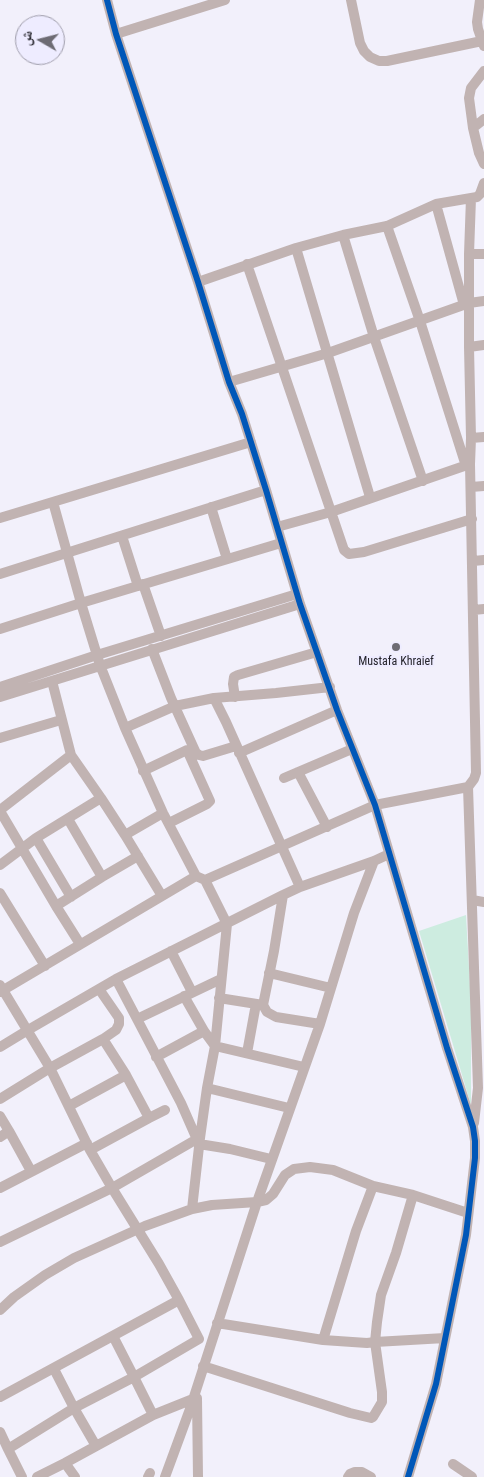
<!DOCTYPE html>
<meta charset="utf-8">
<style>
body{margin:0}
#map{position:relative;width:484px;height:1477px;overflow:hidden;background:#f2f0fb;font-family:"Roboto Condensed","Noto Naskh Arabic",sans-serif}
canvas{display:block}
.north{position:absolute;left:15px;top:15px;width:50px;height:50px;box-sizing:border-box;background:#eeecff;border:1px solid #9e9caa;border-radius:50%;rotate:278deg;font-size:14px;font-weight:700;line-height:20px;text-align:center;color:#25242b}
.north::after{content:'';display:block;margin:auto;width:18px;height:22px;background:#6d6b74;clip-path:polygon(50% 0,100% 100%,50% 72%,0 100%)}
</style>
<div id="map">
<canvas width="484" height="1477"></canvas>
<div class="north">ش</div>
</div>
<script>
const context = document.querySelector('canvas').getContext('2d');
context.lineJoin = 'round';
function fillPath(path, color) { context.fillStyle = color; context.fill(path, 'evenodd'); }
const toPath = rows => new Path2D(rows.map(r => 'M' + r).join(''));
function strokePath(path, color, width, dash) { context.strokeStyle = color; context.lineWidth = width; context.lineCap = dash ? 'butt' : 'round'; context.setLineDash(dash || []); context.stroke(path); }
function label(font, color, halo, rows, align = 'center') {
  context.font = font + ' "Roboto Condensed",sans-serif'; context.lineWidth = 4; context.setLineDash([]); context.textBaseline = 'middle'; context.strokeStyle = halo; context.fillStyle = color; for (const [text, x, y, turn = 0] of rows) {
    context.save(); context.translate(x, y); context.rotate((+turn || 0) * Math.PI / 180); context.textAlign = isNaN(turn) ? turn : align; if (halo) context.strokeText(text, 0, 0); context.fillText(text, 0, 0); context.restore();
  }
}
fillPath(toPath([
 [466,915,471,1004,471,1105,419,931]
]), '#cdece0');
strokePath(toPath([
 [107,0,116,34,198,282,229,382,242,414,266,490,300,604,337,710,375,805,447,1048,473,1127,475,1141,475,1158,466,1235,436,1384,408,1477],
 [351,0,360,43,364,51,370,57,379,61,387,61,482,41],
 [480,0,477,22,478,29,484,46],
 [116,34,225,0],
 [484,71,471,88,469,98,473,128,479,153,484,164],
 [473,128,484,119],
 [436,204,464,305],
 [387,226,420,321,466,466],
 [343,235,374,337,423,481],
 [296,248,370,497],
 [469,254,484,254],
 [247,264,344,550,349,554,364,552,472,519],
 [198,282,296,248,343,235,387,226,436,204,477,197,480,194,484,183],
 [469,347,484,345],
 [229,382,328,353,469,303,484,301],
 [471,438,484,437],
 [471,487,484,486],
 [211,507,227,559],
 [0,518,251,442],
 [277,527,331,512,470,464],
 [122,536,138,586],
 [473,561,484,560],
 [0,574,266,490],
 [143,584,161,636],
 [473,610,484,609],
 [0,629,81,603,281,543],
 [152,649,171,698,196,753,199,755,203,756,236,746],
 [0,687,97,655,297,594],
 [0,697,300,604],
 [235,697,233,684,234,677,238,675,317,652],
 [125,728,175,706,214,698],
 [0,738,61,720],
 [239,753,337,710],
 [143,771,187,750,210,801,207,804,169,823],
 [298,772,327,827],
 [284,778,352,749],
 [468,787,474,779,476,773,470,464,471,438,469,347,469,254,471,198],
 [101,798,125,835,162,896],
 [0,810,71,755],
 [0,811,56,906,80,944],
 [125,835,163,813],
 [36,838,71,897],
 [0,865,36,838,101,798,71,755,52,681],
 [102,877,138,856],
 [205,880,375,805,468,787,478,1088,474,1123],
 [300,887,226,722,214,698,276,693,330,687],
 [0,893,45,966],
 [472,900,484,902],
 [56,906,102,877,68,819],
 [171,951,192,992],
 [269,973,331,988],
 [116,979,137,1019],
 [221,979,137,1019,181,1103,199,1144,230,1149,271,1159],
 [0,985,50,1068,90,1150,112,1188,197,1139],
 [99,989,119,1018,119,1024,116,1030,103,1039,126,1075,149,1118,165,1110],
 [0,992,196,876],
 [184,996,204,1031,215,1046,304,1067],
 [219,998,263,1005,267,1012,276,1017,320,1024],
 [263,1005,274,951,283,895],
 [0,1047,28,1030,116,979,283,895,300,887,374,861,389,854],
 [247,1053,256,1004],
 [156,1057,204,1031],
 [207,1088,289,1108],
 [0,1099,50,1068,103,1039],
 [69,1106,126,1075],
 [0,1116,9,1131,0,1137],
 [9,1131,31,1171],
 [90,1150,149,1118],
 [0,1188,87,1143],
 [192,1209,212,1205,257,1202,266,1200,273,1194,285,1175,294,1169,310,1167,333,1170,373,1186],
 [0,1242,112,1188,159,1264,179,1300,0,1397],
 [0,1310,14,1297,45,1275,74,1258,145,1226,192,1209,200,1138,207,1088,215,1046,227,924,205,880,196,876,163,813,125,728,100,665,81,603,53,502],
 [217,1323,323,1340,356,1231,373,1186,413,1195,468,1213],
 [113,1336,134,1377,199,1339,179,1300],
 [323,1340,367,1343,375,1342,377,1322,381,1295,396,1253,413,1195],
 [203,1366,350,1413,371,1418,373,1417,382,1402,382,1392,375,1342,445,1338],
 [54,1369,74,1408,96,1446],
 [197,1398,198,1477],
 [153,1415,193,1399],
 [0,1432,8,1449,74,1408,134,1377,153,1415,65,1463,37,1477],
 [8,1449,22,1477],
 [65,1463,75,1477],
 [453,1464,472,1477],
 [148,1477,150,1473],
 [165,1477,190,1409,257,1202,320,1024,354,913,374,861],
 [348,1477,350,1474,355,1472,362,1472,371,1477]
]), '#c1b3b2', 10);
strokePath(toPath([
 [107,0,116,34,198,282,229,382,242,414,266,490,300,604,337,710,375,805,447,1048,473,1127,475,1141,475,1158,466,1235,436,1384,408,1477]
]), '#0057b8', 6);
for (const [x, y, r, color] of [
 [396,647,5,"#6d6b74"]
]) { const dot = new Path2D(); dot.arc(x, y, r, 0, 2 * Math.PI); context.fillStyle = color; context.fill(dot); strokePath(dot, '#eeecff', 2); }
label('12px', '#25242b', '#eeecff', [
 ["Mustafa Khraief",396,662]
]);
</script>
